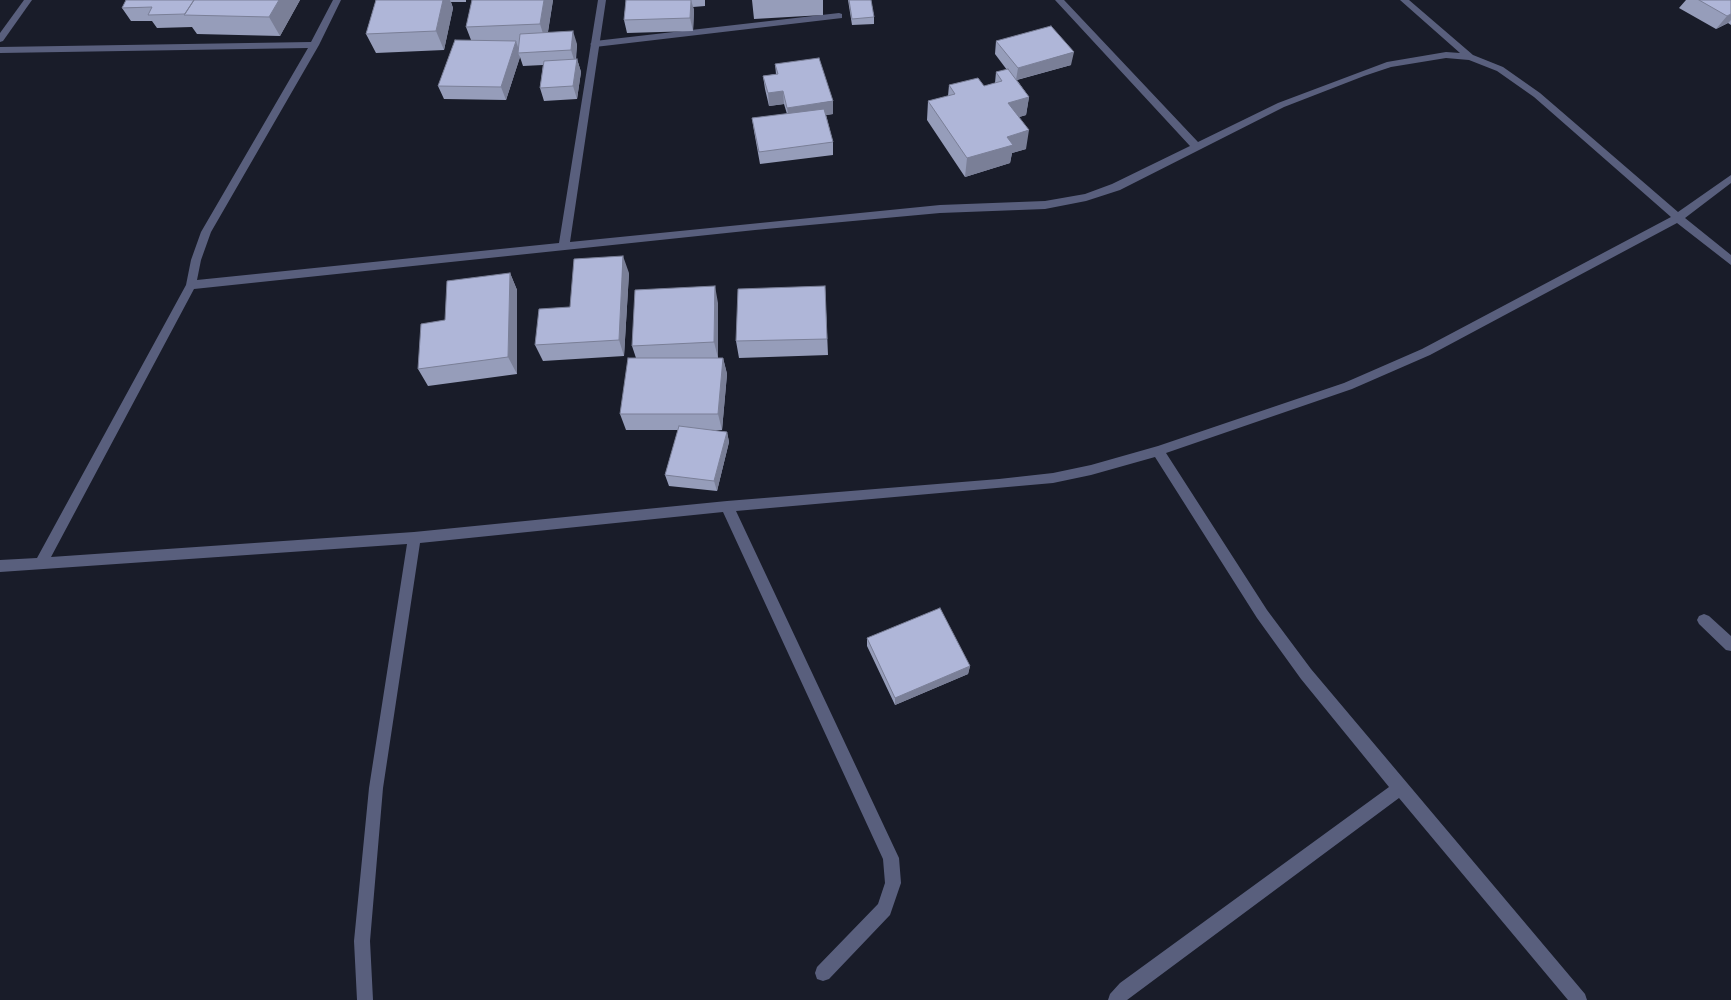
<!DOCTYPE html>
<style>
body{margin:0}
canvas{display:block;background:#191c29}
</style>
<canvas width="1731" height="1000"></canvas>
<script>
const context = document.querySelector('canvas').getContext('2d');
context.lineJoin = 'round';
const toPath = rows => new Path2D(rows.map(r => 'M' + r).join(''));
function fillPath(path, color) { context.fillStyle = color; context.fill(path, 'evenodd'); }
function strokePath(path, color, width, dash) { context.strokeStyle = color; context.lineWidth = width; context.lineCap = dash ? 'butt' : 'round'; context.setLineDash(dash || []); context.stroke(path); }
fillPath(toPath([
 [839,13,842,14,842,18,595,47,590,44,595,41,839,13]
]), '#595f7d');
fillPath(toPath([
 [333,0,341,0,319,45,211,232,201,260,197,280,559,243,598,0,606,0,570,242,940,205,1045,201,1085,194,1112,184,1190,146,1055,0,1064,0,1198,142,1278,103,1387,62,1446,52,1460,53,1400,0,1409,0,1473,55,1503,67,1540,93,1678,212,1731,175,1731,183,1685,218,1731,255,1731,265,1677,223,1430,355,1352,389,1166,453,1267,610,1311,669,1585,994,1587,1000,1568,1000,1399,798,1127,1000,1108,1000,1110,994,1120,983,1389,787,1301,679,1257,618,1155,457,1091,475,1053,483,736,511,899,858,901,883,890,915,829,979,823,981,817,979,815,973,817,967,878,904,885,883,883,859,723,512,420,543,383,788,370,941,373,1000,357,1000,354,941,369,788,407,544,0,572,0,560,37,558,186,285,191,260,201,232,308,48,0,53,0,47,311,42,333,0],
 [1446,58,1469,60,1497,71,1534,97,1671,217,1422,349,1344,383,1158,446,1091,465,1053,473,999,479,727,501,414,532,51,557,194,289,755,230,940,213,1045,209,1086,201,1120,190,1284,107,1364,76,1391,67,1446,58],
 [1704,614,1709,616,1731,636,1731,651,1726,650,1699,624,1697,620,1699,616,1704,614]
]), '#595f7d');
fillPath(toPath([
 [24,0,32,0,3,41,0,42,0,33,24,0]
]), '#595f7d');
fillPath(toPath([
 [300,0,280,36,197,34,192,27,157,28,152,21,131,21,122,8],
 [376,0,466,0,466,2,451,2,453,8,444,50,376,53,366,34],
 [472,0,553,0,548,32,577,44,576,60,577,59,581,72,577,99,544,101,540,88,543,65,523,66,520,57,506,100,444,99,438,86,471,40,466,27],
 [626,0,705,0,705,6,693,7,694,10,693,31,627,33,624,20],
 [752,0,823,0,823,15,754,19],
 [848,0,871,0,874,17,874,24,852,25],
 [1686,0,1731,0,1731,25,1728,23,1716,29,1679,8],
 [996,41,1071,65,1017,80,1029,97,1026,115,1019,117,1026,149,1012,153,1010,163,965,177,927,120,928,101,948,96,949,85,984,86,995,83,996,72,1007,70,995,54],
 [775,64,833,114,826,115,833,142,833,155,760,164,754,131,752,118,787,114,784,104,769,106,765,89,763,76,776,74],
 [510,273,517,290,517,374,428,386,418,369,445,320],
 [629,273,624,356,543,361,535,345],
 [825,286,828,355,739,358,736,341],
 [718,303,718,358,723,358,727,374,722,430,707,430,727,432,729,442,717,491,669,486,665,475,678,430,626,430,620,414,636,358,632,346],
 [867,638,970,666,968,674,895,705,867,646]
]), '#969dba');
fillPath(toPath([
 [279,0,300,0,280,36,269,17],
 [443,0,450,0,453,8,444,50,436,31],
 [544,0,553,0,546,43,540,24],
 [691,0,694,10,693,31,690,18],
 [1731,14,1731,20,1728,23,1716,29,1727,16],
 [573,31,577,44,575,63,571,50],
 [516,41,520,53,518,53,520,57,506,100,501,87],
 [1074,52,1071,65,1016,80,1018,68],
 [577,59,581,72,577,99,573,86],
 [783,91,784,104,769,106,768,93],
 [1029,97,1026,115,1006,121,1008,103],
 [833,101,833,114,789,121,787,108],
 [1029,130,1026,149,1012,153,1010,163,965,177,967,158,1007,137],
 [623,256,629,273,624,356,619,340],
 [510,273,517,290,517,374,508,357],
 [715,286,718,303,718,358,714,342],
 [723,358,727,374,722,430,718,414],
 [727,432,729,442,717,491,714,481],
 [970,666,968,674,895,705,895,698]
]), '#7a7f97');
const building = toPath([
 [126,0,194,0,185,14,148,15,152,7,122,8,126,0],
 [194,0,279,0,269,17,184,15,194,0],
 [376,0,443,0,436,31,366,34,376,0],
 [472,0,544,0,540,24,466,27,472,0],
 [626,0,691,0,690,18,624,20,626,0],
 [849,0,871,0,874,17,852,19,849,0],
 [1699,0,1731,0,1731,14,1727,16,1699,0],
 [1051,26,1074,52,1018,68,996,41,1051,26],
 [573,31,571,50,518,53,520,34,573,31],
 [455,40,516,41,501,87,438,86,455,40],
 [819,58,833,101,787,108,783,91,768,93,763,76,778,74,775,64,819,58],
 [577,59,573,86,540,88,544,61,577,59],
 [1008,69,1029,97,1008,103,1029,130,1007,137,1013,145,967,158,928,101,955,94,949,85,978,78,984,86,1002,81,996,72,1008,69],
 [824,109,833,142,759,152,752,118,824,109],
 [623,256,619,340,535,345,539,309,570,307,574,259,623,256],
 [510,273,508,357,418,369,421,324,445,320,447,281,510,273],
 [715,286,714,342,632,346,635,290,715,286],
 [825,286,827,339,736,341,738,289,825,286],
 [628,358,723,358,718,414,620,414,628,358],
 [679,426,727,432,714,481,665,475,679,426],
 [940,608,970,666,895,698,867,638,940,608]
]);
fillPath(building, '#afb6d8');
strokePath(building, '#7a7f97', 1);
</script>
